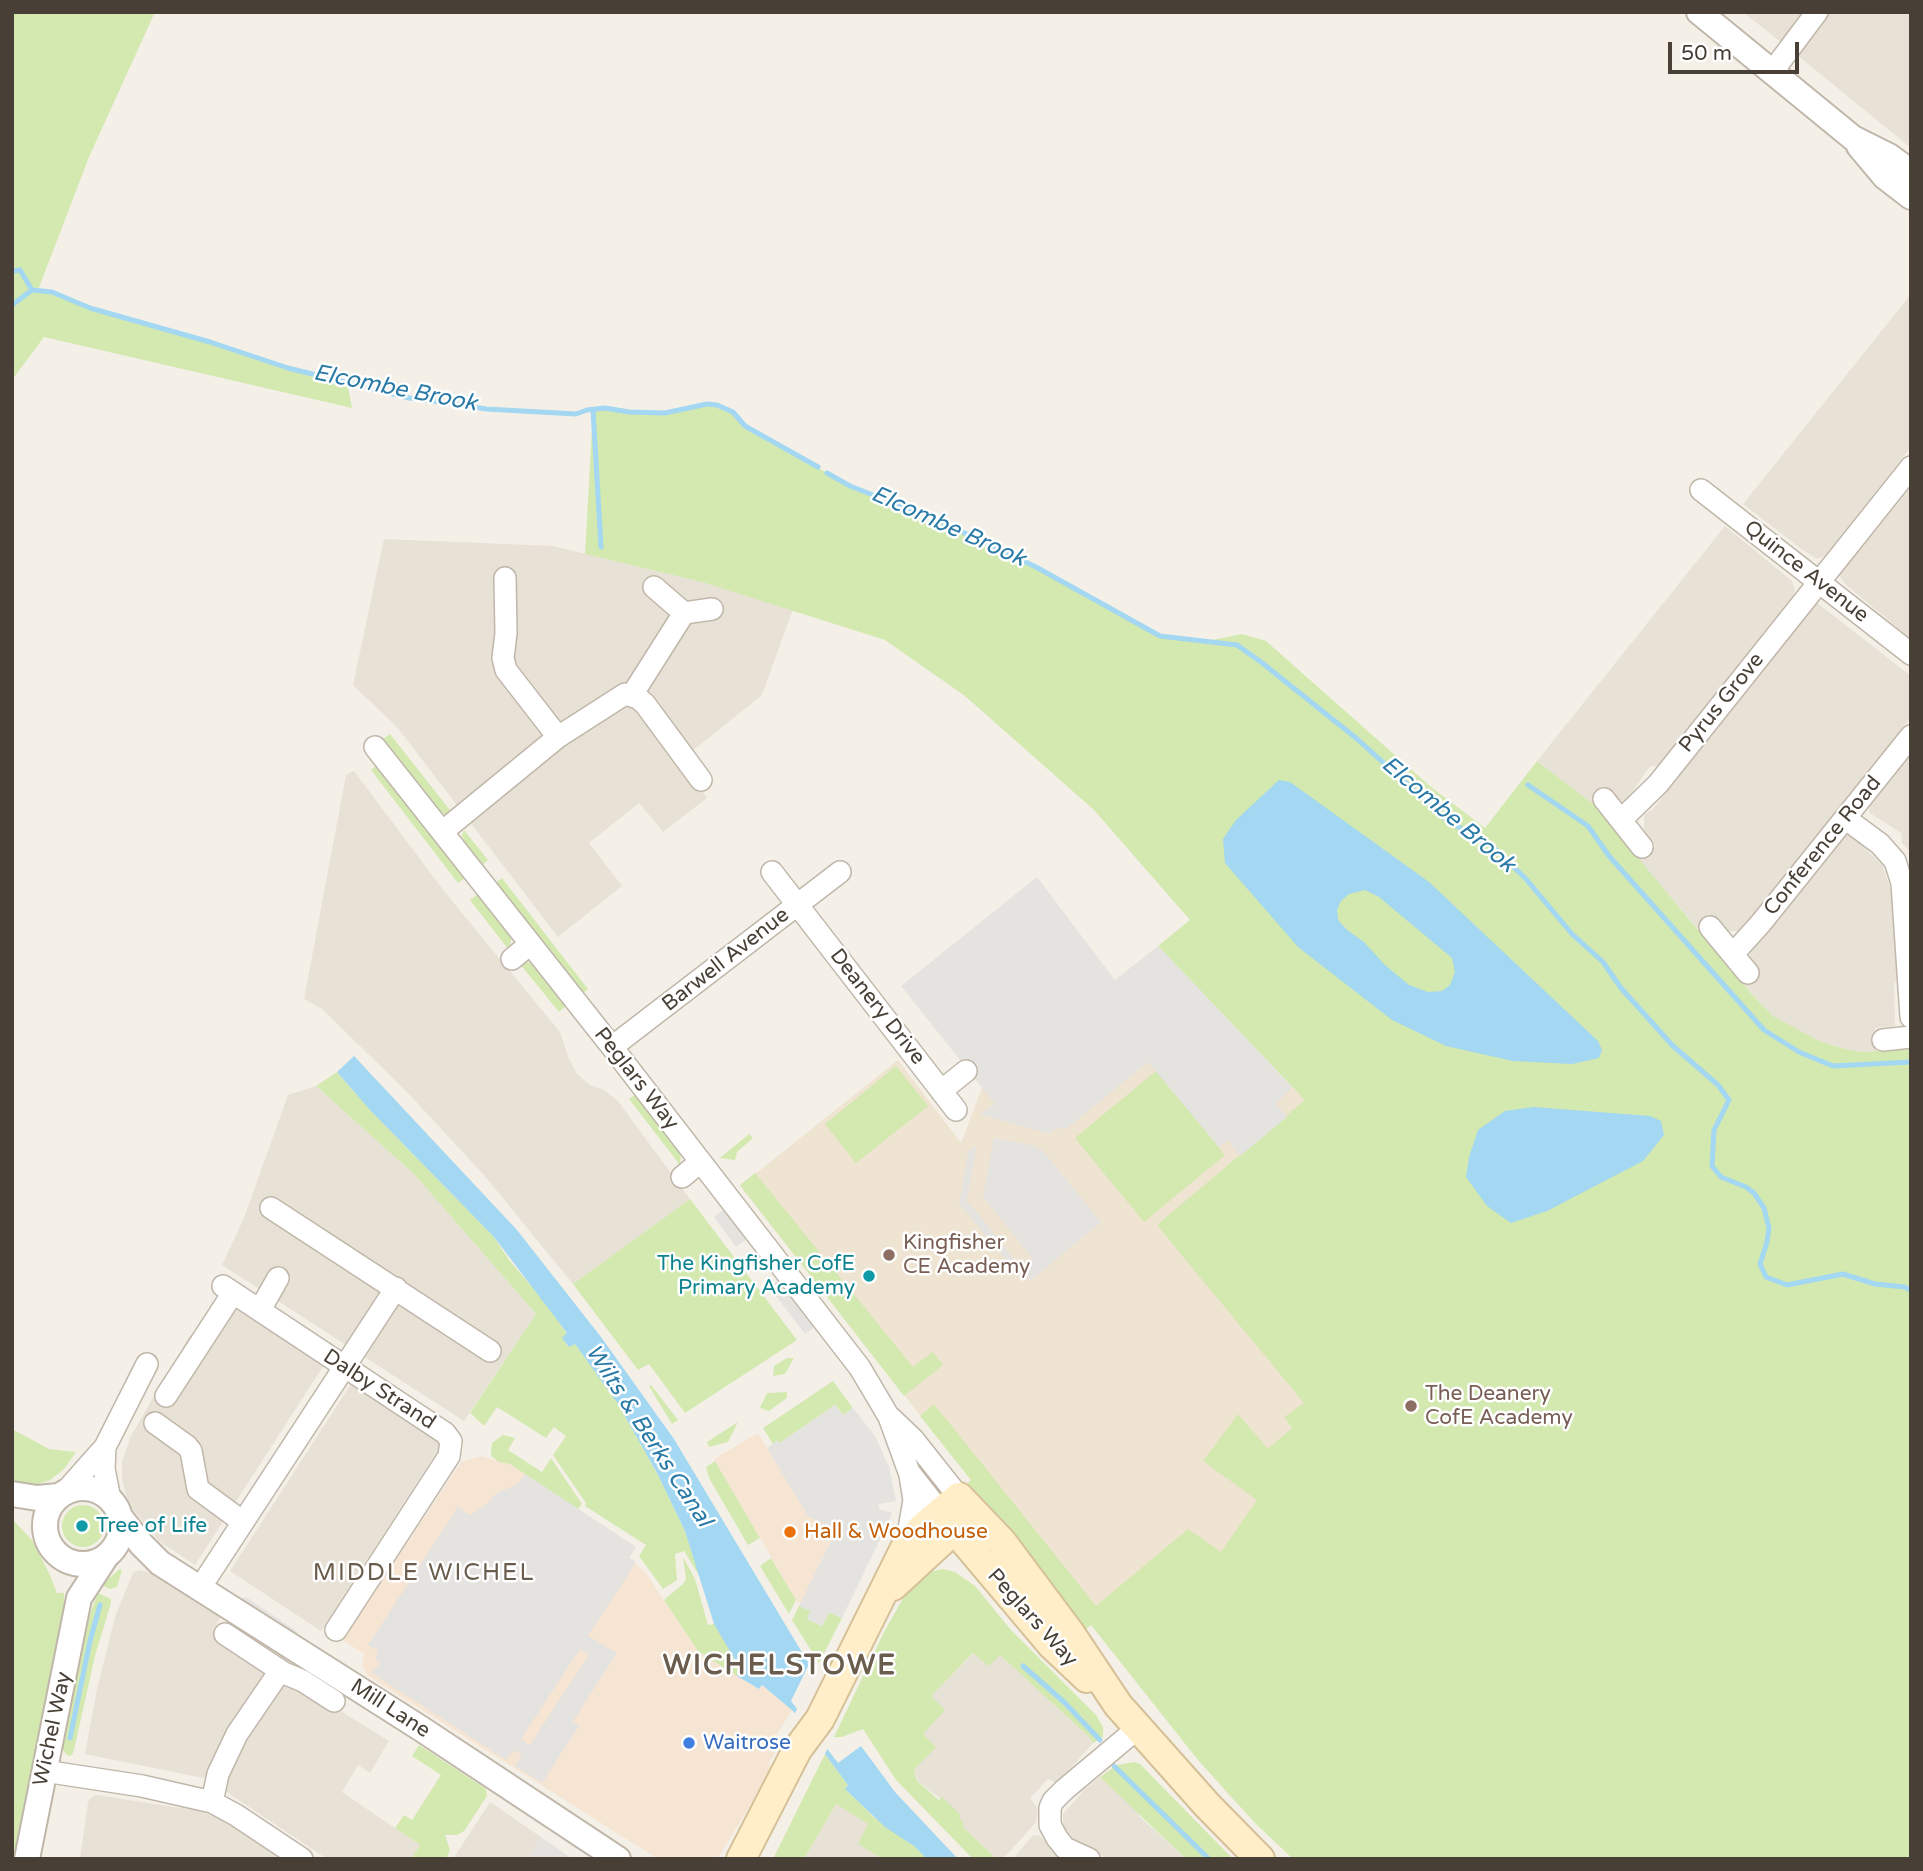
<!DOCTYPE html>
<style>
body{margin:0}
#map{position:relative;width:1923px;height:1871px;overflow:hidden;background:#f4f0e8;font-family:"Varela Round",sans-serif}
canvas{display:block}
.frame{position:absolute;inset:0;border:14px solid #484036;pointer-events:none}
.scale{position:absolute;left:1668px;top:42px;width:131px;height:32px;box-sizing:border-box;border:4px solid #484036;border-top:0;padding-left:9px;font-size:21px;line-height:24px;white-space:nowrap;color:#484036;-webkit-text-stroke:5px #fff;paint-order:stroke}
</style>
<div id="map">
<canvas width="1923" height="1871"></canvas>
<div class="frame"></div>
<div class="scale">50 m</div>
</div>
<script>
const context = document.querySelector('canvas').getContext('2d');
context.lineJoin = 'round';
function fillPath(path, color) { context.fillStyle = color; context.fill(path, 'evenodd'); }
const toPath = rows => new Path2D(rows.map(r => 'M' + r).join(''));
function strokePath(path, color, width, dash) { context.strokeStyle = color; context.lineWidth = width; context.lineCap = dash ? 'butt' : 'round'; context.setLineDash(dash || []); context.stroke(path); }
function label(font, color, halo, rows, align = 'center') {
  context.font = font + ' "Varela Round",sans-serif'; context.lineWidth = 5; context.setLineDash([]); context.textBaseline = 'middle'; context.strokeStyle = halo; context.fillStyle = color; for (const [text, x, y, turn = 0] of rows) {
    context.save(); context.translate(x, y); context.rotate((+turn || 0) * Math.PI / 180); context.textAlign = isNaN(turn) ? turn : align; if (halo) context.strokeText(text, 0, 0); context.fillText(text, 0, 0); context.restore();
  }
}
fillPath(toPath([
 [1743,12,1805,12,1782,43],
 [1829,12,1911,12,1911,148,1797,55],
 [1911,294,1911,447,1830,549,1824,556,1817,559,1800,548,1743,504],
 [1911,487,1911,639,1845,584,1839,575],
 [1725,526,1792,581,1795,590,1793,596,1658,765,1649,767,1625,803,1603,790,1593,804,1537,761],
 [384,539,553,546,702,582,793,609,762,695,680,761,707,798,663,832,639,803,589,843,622,886,558,937,397,727,353,685],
 [1816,602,1911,676,1911,717,1748,928,1743,931,1728,931,1716,918,1700,931,1638,859,1655,847,1654,843,1644,830,1644,815,1653,809],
 [1911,747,1911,852,1902,843,1901,833,1870,813,1869,810,1871,802],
 [354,771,444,891,560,1032,569,1059,577,1074,590,1085,604,1090,618,1101,690,1199,573,1284,483,1174,406,1091,322,1009,304,999,346,775],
 [1850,834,1882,865,1892,892,1895,914,1899,977,1894,984,1895,1026,1875,1028,1876,1051,1862,1052,1845,1049,1821,1042,1799,1032,1773,1016,1744,985,1757,971,1749,959,1751,948,1843,836],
 [316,1086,415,1175,536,1314,464,1421,222,1265,244,1218,288,1095],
 [222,1297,324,1365,195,1565,159,1541,134,1511,126,1495,122,1479,122,1462,131,1436,154,1396,159,1392,182,1355,182,1349,189,1336,196,1333,212,1302],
 [351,1384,443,1442,321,1631,230,1571],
 [139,1570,158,1575,221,1616,213,1631,258,1659,266,1671,230,1729,207,1776,203,1778,85,1754,97,1689,116,1614,133,1573],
 [974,1653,1000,1655,1088,1736,1093,1743,1060,1780,1055,1782,1048,1779,1030,1798,1038,1809,1036,1822,1003,1859,997,1859,964,1828,958,1818,961,1815,918,1781,914,1770,935,1747,923,1734,930,1696],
 [283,1678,310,1692,389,1741,370,1773,358,1765,342,1792,420,1845,411,1859,327,1859,222,1789,223,1776],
 [1100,1777,1138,1812,1139,1816,1186,1859,1108,1859,1075,1841,1063,1826,1063,1814,1084,1790],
 [96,1795,194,1810,218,1817,281,1859,80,1859,88,1802,92,1797],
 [490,1802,541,1837,527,1859,453,1859],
 [836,1804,869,1824,858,1844,882,1859,804,1859],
 [1033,1835,1040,1836,1063,1859,1013,1859]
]), '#e8e1d6');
fillPath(toPath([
 [758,1433,808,1515,836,1531,816,1572,843,1585,799,1606,800,1603,796,1600,714,1459],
 [481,1456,510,1464,636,1547,629,1558,645,1572,698,1651,758,1689,761,1685,792,1710,774,1739,781,1744,768,1764,774,1767,717,1859,658,1859,367,1675,362,1665,364,1654,343,1640,461,1462]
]), '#f6e5d3');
fillPath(toPath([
 [1158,946,1306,1101,1297,1108,1911,1859,1293,1859,1227,1793,1091,1625,964,1486,971,1480,740,1186,898,1060,961,1143,982,1088]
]), '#eee4d1');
fillPath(toPath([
 [12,12,155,12,89,157,38,290,52,292,91,308,210,342,288,368,347,382,352,408,44,337,12,380],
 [707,404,733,412,745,426,850,486,935,519,1036,567,1160,636,1202,642,1242,634,1266,641,1431,787,1485,828,1537,761,1593,804,1750,992,1773,1016,1821,1042,1845,1049,1862,1052,1911,1049,1911,1859,1293,1859,1255,1823,1198,1760,1091,1625,1079,1634,964,1486,971,1480,920,1416,934,1404,1096,1606,1188,1529,1221,1552,1257,1500,1203,1461,1238,1414,1268,1449,1292,1428,1284,1417,1304,1403,1157,1225,1305,1100,1158,946,1190,920,1094,810,965,696,885,640,702,582,585,554,593,410,605,408,629,412,665,413],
 [390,734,453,814,446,815,439,811,383,739],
 [380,763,467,877,458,883,371,770],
 [464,830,488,860,481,866,466,847,462,835],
 [502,878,588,989,581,995,495,883],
 [481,892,512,937,509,950,470,900],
 [528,962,532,963,567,1005,559,1012,519,963],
 [896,1066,928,1106,856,1163,825,1124],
 [1156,1071,1225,1155,1144,1222,1075,1138],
 [337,1072,370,1110,494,1237,509,1260,545,1302,567,1334,563,1339,569,1347,575,1344,618,1404,657,1473,685,1531,700,1577,684,1551,675,1554,677,1580,663,1589,639,1556,646,1545,585,1506,586,1503,553,1455,566,1436,554,1427,546,1438,497,1407,484,1426,470,1413,536,1314,415,1175,316,1086],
 [636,1094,681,1152,680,1165,629,1099],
 [749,1134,753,1138,737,1152,735,1160,720,1158],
 [755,1173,913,1367,933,1352,943,1365,904,1396,740,1185],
 [690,1199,797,1340,685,1413,649,1364,638,1370,573,1284],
 [787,1358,794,1358,785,1374,773,1376,774,1366],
 [833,1381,853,1408,843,1415,835,1405,780,1443,777,1441,773,1444,763,1428],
 [651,1385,678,1420,672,1424,649,1386],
 [787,1392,787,1398,769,1411,760,1408,767,1393],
 [738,1422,728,1442,709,1447,707,1442],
 [12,1429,49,1449,76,1452,64,1469,50,1480,35,1485,31,1490,12,1483],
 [503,1435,515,1438,508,1450,542,1472,551,1458,582,1504,578,1509,510,1464,499,1462,491,1456,492,1443],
 [715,1461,760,1538,748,1545,709,1478,706,1467],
 '62 1526a21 21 0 1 1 42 0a21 21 0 1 1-42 0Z',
 [12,1519,32,1540,49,1573,57,1593,64,1593,64,1612,16,1859,12,1859],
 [683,1557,695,1579,708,1625,714,1624,723,1637,740,1668,737,1676,698,1651,664,1600,683,1584,686,1579],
 [771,1558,796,1600,789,1614,760,1566],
 [120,1569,122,1570,117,1587,110,1589,101,1585],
 [943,1569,955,1572,975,1586,1011,1630,1096,1715,1103,1727,1103,1737,1093,1743,1088,1736,1000,1655,989,1666,973,1653,931,1696,945,1710,923,1734,936,1747,914,1770,917,1781,939,1800,942,1797,961,1815,959,1818,963,1822,964,1828,997,1859,973,1859,896,1780,863,1729,842,1737,834,1737,884,1632,905,1595,925,1573],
 [98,1593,111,1599,111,1603,95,1656,74,1750,72,1755,68,1756,60,1747,87,1622],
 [799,1606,811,1611,807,1619,822,1626,829,1612,842,1618,819,1663,792,1620],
 [419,1745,486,1789,487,1796,464,1831,457,1835,445,1835,450,1850,446,1859,411,1859,420,1845,395,1828,404,1815,412,1820,441,1775,412,1756],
 [825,1754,848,1785,845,1789,876,1819,914,1846,927,1859,882,1859,858,1844,868,1824,836,1804,804,1859,773,1859],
 [1134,1762,1140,1764,1233,1859,1186,1859,1100,1777,1117,1765]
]), '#d3e9b0');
fillPath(toPath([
 [1037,877,1115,980,1158,946,1292,1087,1276,1104,1287,1117,1240,1156,1228,1140,1219,1147,1148,1062,1066,1129,1056,1128,1049,1134,980,1114,995,1104,901,986],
 [994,1138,1035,1146,1043,1151,1101,1222,1030,1281,1020,1270,1033,1259,983,1197],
 [977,1145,967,1200,1020,1267,1011,1266,959,1204,968,1152],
 [726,1208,748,1238,736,1247,714,1217],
 [781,1278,817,1325,805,1334,769,1287],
 [835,1405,843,1415,853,1408,875,1436,889,1467,896,1501,879,1504,879,1509,892,1513,889,1521,842,1618,829,1612,822,1626,807,1619,810,1611,799,1606,836,1531,808,1516,767,1448,778,1440,780,1443],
 [525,1474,636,1547,629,1558,636,1562,588,1636,617,1653,573,1721,579,1726,542,1783,515,1766,522,1756,514,1750,506,1760,372,1673,380,1663,375,1659,379,1652,368,1645,458,1507,469,1515,477,1511,489,1502,496,1493,517,1485],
 [580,1649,589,1655,530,1745,521,1739],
 [246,1597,298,1632,297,1637,238,1599],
 [541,1837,573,1859,527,1859]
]), '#e5e3e0');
fillPath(toPath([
 [1279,780,1290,782,1429,882,1598,1041,1602,1050,1599,1058,1572,1064,1513,1061,1446,1046,1392,1020,1298,947,1225,863,1223,839,1236,820],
 [1365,890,1379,897,1452,958,1455,972,1450,985,1442,991,1428,992,1409,985,1385,965,1364,942,1347,930,1338,920,1337,910,1341,901,1349,894],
 [354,1056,517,1230,601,1337,674,1439,809,1664,791,1701,838,1763,861,1746,895,1792,958,1859,927,1859,914,1846,885,1827,845,1789,848,1785,793,1711,762,1685,759,1689,737,1676,740,1668,714,1624,685,1531,657,1473,618,1404,575,1344,569,1347,562,1338,567,1333,494,1237,370,1110,337,1072],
 [1534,1107,1650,1116,1661,1121,1664,1135,1643,1161,1547,1211,1511,1223,1487,1206,1466,1177,1469,1157,1478,1130,1505,1111]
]), '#a3d7f2');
fillPath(toPath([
 [799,1705,829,1745,823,1758,793,1717]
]), '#f4f0e8');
strokePath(toPath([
 [12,271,20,270,32,290],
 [12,305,32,290,52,292,90,308,210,342,288,368,409,398,447,403,486,409,576,414,587,410,605,408,629,412,665,413,707,404,717,405,733,412,745,426,818,467],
 [593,410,601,547],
 [827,473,850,486,935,519,1036,567,1160,636,1237,645,1261,662,1356,738,1448,821,1493,847,1526,879,1572,934,1603,962,1621,988,1673,1046,1718,1085,1729,1100,1714,1130,1712,1166,1721,1177,1746,1187,1754,1193,1764,1208,1769,1228,1767,1242,1760,1264,1766,1277,1787,1285,1843,1274,1875,1284,1905,1287,1911,1291],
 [1528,785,1588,826,1609,856,1764,1030,1799,1052,1833,1066,1911,1062],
 [1023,1666,1064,1702,1100,1740],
 [70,1738,90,1641,100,1605],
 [1114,1766,1209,1859]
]), '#a3d7f2', 5);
const minor = toPath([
 [1772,72,1817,12],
 [1701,490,1911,654],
 [505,578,506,633,503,658,506,670,558,737],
 [654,587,684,613,712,609],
 [632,695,684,613],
 [375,747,612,1047,860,1368,889,1417,909,1472,948,1522],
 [1604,799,1642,847],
 [1845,818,1880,844,1895,861,1902,883,1911,1017],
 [1621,820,1658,784,1911,467],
 [442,832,558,737,625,694,638,698,645,704,701,780],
 [772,872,956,1110],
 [1710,927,1748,973],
 [1733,954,1761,923,1911,736],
 [512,959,530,944],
 [1883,1040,1911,1037],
 [612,1047,840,872],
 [941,1091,966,1071],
 [682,1177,700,1162],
 [271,1208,490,1351],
 [223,1286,445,1433,451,1441,449,1456,336,1630],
 [260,1310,278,1278],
 [166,1396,233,1293],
 [891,1418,913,1439,959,1497],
 [155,1423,187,1446,191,1451,198,1489,243,1522],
 [105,1447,104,1469,110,1499],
 [65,1492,105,1447,147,1364],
 [906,1546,914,1500,910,1475],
 [200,1588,396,1288],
 [225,1634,284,1673,303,1681,334,1701],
 [44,1771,142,1786,212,1802,236,1815,302,1859],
 [212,1802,218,1774,237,1734,280,1671],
 [1089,1859,1065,1848,1057,1838,1050,1825,1050,1808,1053,1801,1064,1790,1138,1728]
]);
const tertiary = toPath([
 [1699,12,1853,138,1889,156,1911,172],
 [1859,146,1885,177,1911,197],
 '45 1526a38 38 0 1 1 76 0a38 38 0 1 1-76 0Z',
 [12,1494,37,1498,59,1496],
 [121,1518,141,1544,160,1563,420,1728,618,1859],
 [27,1859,79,1598,105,1558]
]);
const secondary = toPath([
 [954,1529,1051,1644,1087,1678],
 [893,1586,969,1516],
 [741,1859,797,1750,820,1719,906,1546,922,1528,959,1497,1002,1542,1070,1633,1118,1705,1207,1805,1260,1859]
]);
strokePath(minor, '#c0b7aa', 24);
strokePath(tertiary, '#c0b7aa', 28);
strokePath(secondary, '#d5c097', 32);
strokePath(minor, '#fff', 21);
strokePath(tertiary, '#fff', 24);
strokePath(secondary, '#ffeec7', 28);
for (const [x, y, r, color] of [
 [889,1255,7,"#8d6e63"],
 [869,1276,7,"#0f9aa8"],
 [1411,1406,7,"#8d6e63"],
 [82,1526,7,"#0f9aa8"],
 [790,1532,7,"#e8710a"],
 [689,1743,7,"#3f7fe0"]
]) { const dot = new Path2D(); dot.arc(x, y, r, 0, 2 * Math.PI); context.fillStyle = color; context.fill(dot); strokePath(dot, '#fff', 2.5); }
label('21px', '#484036', '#fff', [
 ["Quince Avenue",1806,572,38],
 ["Pyrus Grove",1722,703,-51],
 ["Conference Road",1823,846,-51],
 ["Barwell Avenue",726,960,-38],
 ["Deanery Drive",877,1007,52],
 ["Peglars Way",636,1079,52],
 ["Dalby Strand",379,1390,33],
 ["Peglars Way",1032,1618,48],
 ["Mill Lane",390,1709,33],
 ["Wichel Way",53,1729,-78]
]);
label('21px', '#785e54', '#fff', [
 ["Kingfisher",903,1243],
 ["CE Academy",903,1267],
 ["The Deanery",1425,1394],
 ["CofE Academy",1425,1418]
], 'left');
label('21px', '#0d838f', '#fff', [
 ["The Kingfisher CofE",855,1264],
 ["Primary Academy",855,1288],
 ["Tree of Life",96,1526,"left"]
], 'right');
label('21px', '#c56008', '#fff', [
 ["Hall & Woodhouse",804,1532]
], 'left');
label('21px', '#366cbe', '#fff', [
 ["Waitrose",703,1743]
], 'left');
label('italic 23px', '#297aa6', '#fff', [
 ["Elcombe Brook",395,389,11],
 ["Elcombe Brook",948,527,24],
 ["Elcombe Brook",1448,815,40],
 ["Wilts & Berks Canal",648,1436,57]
]);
context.letterSpacing = '2px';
label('24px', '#6b5d4d', '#fff', [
 ["MIDDLE WICHEL",424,1574]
]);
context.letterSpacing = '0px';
context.letterSpacing = '2px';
label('bold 28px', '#6b5d4d', '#fff', [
 ["WICHELSTOWE",780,1667]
]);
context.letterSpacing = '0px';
</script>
